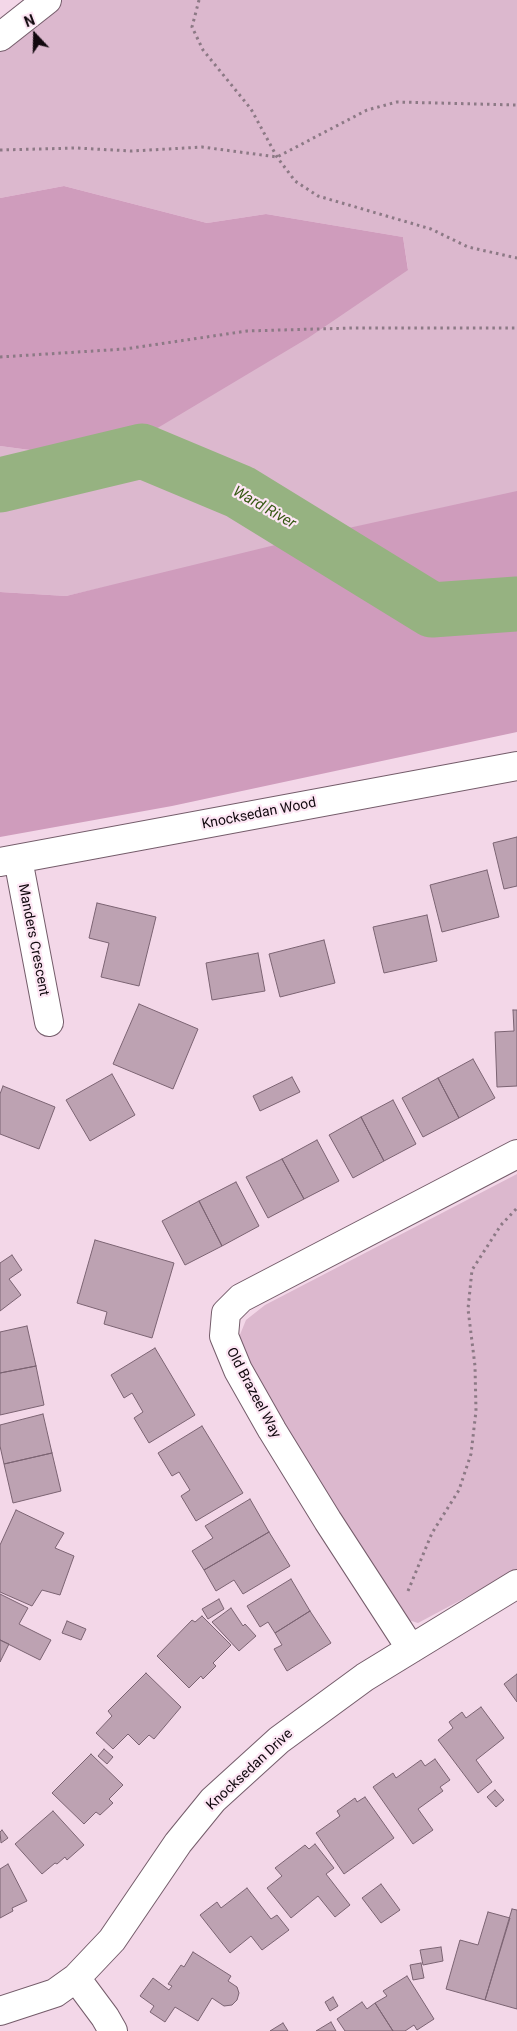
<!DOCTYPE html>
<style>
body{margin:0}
#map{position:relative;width:517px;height:2031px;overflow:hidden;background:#f3d7e8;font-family:Roboto,sans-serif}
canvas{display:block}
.north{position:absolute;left:10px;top:10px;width:50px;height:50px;-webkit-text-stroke:4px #fde6f4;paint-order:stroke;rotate:339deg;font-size:14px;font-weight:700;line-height:20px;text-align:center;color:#12090f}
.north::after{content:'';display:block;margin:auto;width:18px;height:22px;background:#12090f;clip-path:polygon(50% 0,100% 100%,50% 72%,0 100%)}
</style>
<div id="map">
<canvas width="517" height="2031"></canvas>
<div class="north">N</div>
</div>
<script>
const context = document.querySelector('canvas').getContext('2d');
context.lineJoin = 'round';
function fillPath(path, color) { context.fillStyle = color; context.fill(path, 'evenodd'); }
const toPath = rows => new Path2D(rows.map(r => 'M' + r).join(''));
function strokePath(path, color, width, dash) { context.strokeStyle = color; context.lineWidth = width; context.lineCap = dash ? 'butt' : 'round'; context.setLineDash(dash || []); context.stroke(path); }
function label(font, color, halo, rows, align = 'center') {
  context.font = font + ' Roboto,sans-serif'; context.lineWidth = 4.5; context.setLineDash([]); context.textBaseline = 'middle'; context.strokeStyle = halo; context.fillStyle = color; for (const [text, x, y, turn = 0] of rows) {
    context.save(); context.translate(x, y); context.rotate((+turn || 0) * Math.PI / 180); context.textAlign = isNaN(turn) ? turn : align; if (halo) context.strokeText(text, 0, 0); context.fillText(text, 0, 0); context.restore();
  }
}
fillPath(toPath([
 [45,0,517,0,517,493,66,596,0,592,0,446,104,460,408,269,403,237,266,214,207,223,64,186,0,198,0,35],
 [517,1174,517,1570,418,1623,405,1619,245,1364,239,1337,246,1320,265,1305]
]), '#dcb8ce');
fillPath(toPath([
 [64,186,207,223,266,214,403,237,408,270,308,338,104,460,0,446,0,198],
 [517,491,517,732,172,806,0,837,0,592,66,596,312,536]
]), '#cf9cbc');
strokePath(toPath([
 [0,485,142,451,240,492,432,610,517,604]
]), '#96b281', 55);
const building = toPath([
 [517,837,517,886,504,889,493,843,517,837],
 [487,870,499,917,442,932,430,885,487,870],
 [97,903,156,917,139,986,101,977,109,943,89,938,97,903],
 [427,915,437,961,384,973,373,927,427,915],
 [324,940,335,983,280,997,269,954,324,940],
 [258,953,265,991,212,1000,206,963,258,953],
 [139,1004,198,1029,173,1089,113,1064,139,1004],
 [513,1010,517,1010,517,1086,497,1087,495,1032,514,1031,513,1010],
 [473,1059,495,1098,459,1118,438,1078,473,1059],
 [112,1074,135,1115,90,1141,66,1100,112,1074],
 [292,1077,300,1092,260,1111,253,1096,292,1077],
 [438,1078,459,1118,423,1137,402,1098,438,1078],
 [3,1086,55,1107,39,1149,0,1134,0,1094,3,1086],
 [393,1100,416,1144,384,1161,361,1117,393,1100],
 [361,1117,384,1161,353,1178,329,1135,361,1117],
 [317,1140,339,1181,304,1199,282,1159,317,1140],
 [282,1159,304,1199,268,1218,246,1177,282,1159],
 [236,1182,259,1226,222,1246,199,1201,236,1182],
 [199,1201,222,1246,185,1265,162,1221,199,1201],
 [95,1240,174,1263,152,1338,104,1324,107,1312,77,1303,95,1240],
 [12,1255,22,1270,9,1279,21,1295,0,1311,0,1263,12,1255],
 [27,1326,36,1366,0,1373,0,1332,27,1326],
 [155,1348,195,1415,149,1443,134,1418,143,1412,132,1393,124,1398,111,1375,155,1348],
 [36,1366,44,1405,0,1415,0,1373,36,1366],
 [43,1414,52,1453,4,1464,0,1446,0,1425,43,1414],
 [202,1426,243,1493,196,1521,181,1496,190,1490,179,1472,172,1476,158,1453,202,1426],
 [52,1453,61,1491,13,1503,4,1464,52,1453],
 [250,1499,269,1532,204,1570,192,1551,213,1538,205,1526,250,1499],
 [16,1510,64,1533,55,1548,74,1556,60,1595,42,1590,32,1606,0,1592,0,1545,16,1510],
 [269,1532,290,1566,243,1594,234,1580,216,1591,204,1570,269,1532],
 [291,1579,310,1611,275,1633,268,1622,260,1627,247,1606,291,1579],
 [0,1594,28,1608,19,1624,51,1640,40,1660,0,1640,0,1594],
 [219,1599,224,1609,208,1619,202,1609,219,1599],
 [231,1608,243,1626,245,1624,256,1636,239,1651,212,1622,231,1608],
 [310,1611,331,1643,287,1671,274,1649,282,1645,275,1633,310,1611],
 [202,1616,231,1645,213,1663,216,1666,203,1679,201,1676,189,1688,157,1656,192,1620,195,1622,202,1616],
 [67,1621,86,1629,81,1640,62,1633,67,1621],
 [0,1640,9,1644,0,1662,0,1640],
 [146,1673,181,1707,154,1739,149,1735,139,1745,128,1734,113,1749,96,1733,112,1716,108,1711,146,1673],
 [517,1674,517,1702,504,1684,517,1674],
 [481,1707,504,1738,476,1760,492,1782,478,1793,438,1740,453,1728,449,1722,462,1712,466,1718,481,1707],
 [104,1749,113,1757,107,1764,98,1756,104,1749],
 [91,1754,123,1785,109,1799,113,1803,100,1815,96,1812,84,1824,52,1793,91,1754],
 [435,1759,450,1780,440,1787,443,1791,418,1809,433,1830,413,1844,373,1787,393,1773,396,1778,421,1760,425,1766,435,1759],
 [495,1790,504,1800,496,1807,487,1797,495,1790],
 [365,1797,394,1838,344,1874,316,1833,340,1816,337,1811,355,1798,357,1802,365,1797],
 [53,1811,84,1845,67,1860,65,1857,57,1864,55,1863,42,1874,15,1844,53,1811],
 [2,1830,8,1838,1,1843,0,1832,2,1830],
 [315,1844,334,1868,326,1874,350,1905,335,1917,318,1896,291,1918,267,1888,282,1876,275,1868,305,1845,309,1849,315,1844],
 [8,1864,27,1901,12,1908,13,1911,0,1918,0,1869,8,1864],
 [381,1884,400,1910,381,1923,362,1898,381,1884],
 [247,1888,271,1919,277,1915,289,1930,262,1950,251,1936,230,1953,200,1915,217,1902,221,1908,247,1888],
 [512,1909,517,1910,517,2009,485,2000,512,1909],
 [488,1912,510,1918,485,2000,446,1989,460,1940,478,1945,488,1912],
 [441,1947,443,1961,423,1965,420,1950,441,1947],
 [193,1952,231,1976,228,1981,237,1987,239,1993,237,2000,232,2005,224,2006,212,1998,198,2021,175,2007,165,2022,150,2012,154,2006,140,1996,153,1978,169,1990,172,1986,168,1984,181,1965,184,1967,193,1952],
 [421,1963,424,1978,413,1980,410,1965,421,1963],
 [407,1976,434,2019,417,2030,414,2025,405,2031,393,2031,375,2003,387,1996,383,1991,407,1976],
 [333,1997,338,2006,330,2011,325,2002,333,1997],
 [362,2002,367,2009,375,2003,393,2031,345,2031,337,2019,362,2002],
 [331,2022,336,2031,316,2031,331,2022],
 [283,2023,288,2031,270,2031,283,2023]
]);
fillPath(building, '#bda2b2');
strokePath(building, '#7b6372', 1);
const street = toPath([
 [18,859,49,1022],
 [0,862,517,766],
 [411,1649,328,1521,272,1430,238,1370,224,1336,226,1313,241,1298,517,1154],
 [76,1978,105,2017,113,2031],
 [0,2011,55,1993,76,1978,112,1940,178,1843,213,1800,279,1740,365,1677,517,1584]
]);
const secondary = toPath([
 [0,37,47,0]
]);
strokePath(street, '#745c6a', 30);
strokePath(secondary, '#745c6a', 30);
strokePath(toPath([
 [199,0,192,27,203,50,251,109,277,157,295,181,318,196,431,229,468,247,517,258],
 [0,150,76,148,132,151,202,147,277,157,367,110,397,102,517,105],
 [0,357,125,349,247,331,352,328,517,328],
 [408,1591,432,1533,459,1490,471,1454,476,1411,475,1366,468,1309,472,1270,501,1225,517,1208]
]), '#8c7985', 3, [2.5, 4]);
strokePath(street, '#fff', 28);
strokePath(secondary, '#fff', 28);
label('14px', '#12090f', '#fde6f4', [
 ["Knocksedan Wood",259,814,-11],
 ["Manders Crescent",33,940,79],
 ["Old Brazeel Way",253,1393,62],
 ["Knocksedan Drive",250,1770,-43]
]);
label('italic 15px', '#365913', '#fde6f4', [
 ["Ward River",264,508,30]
]);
</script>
